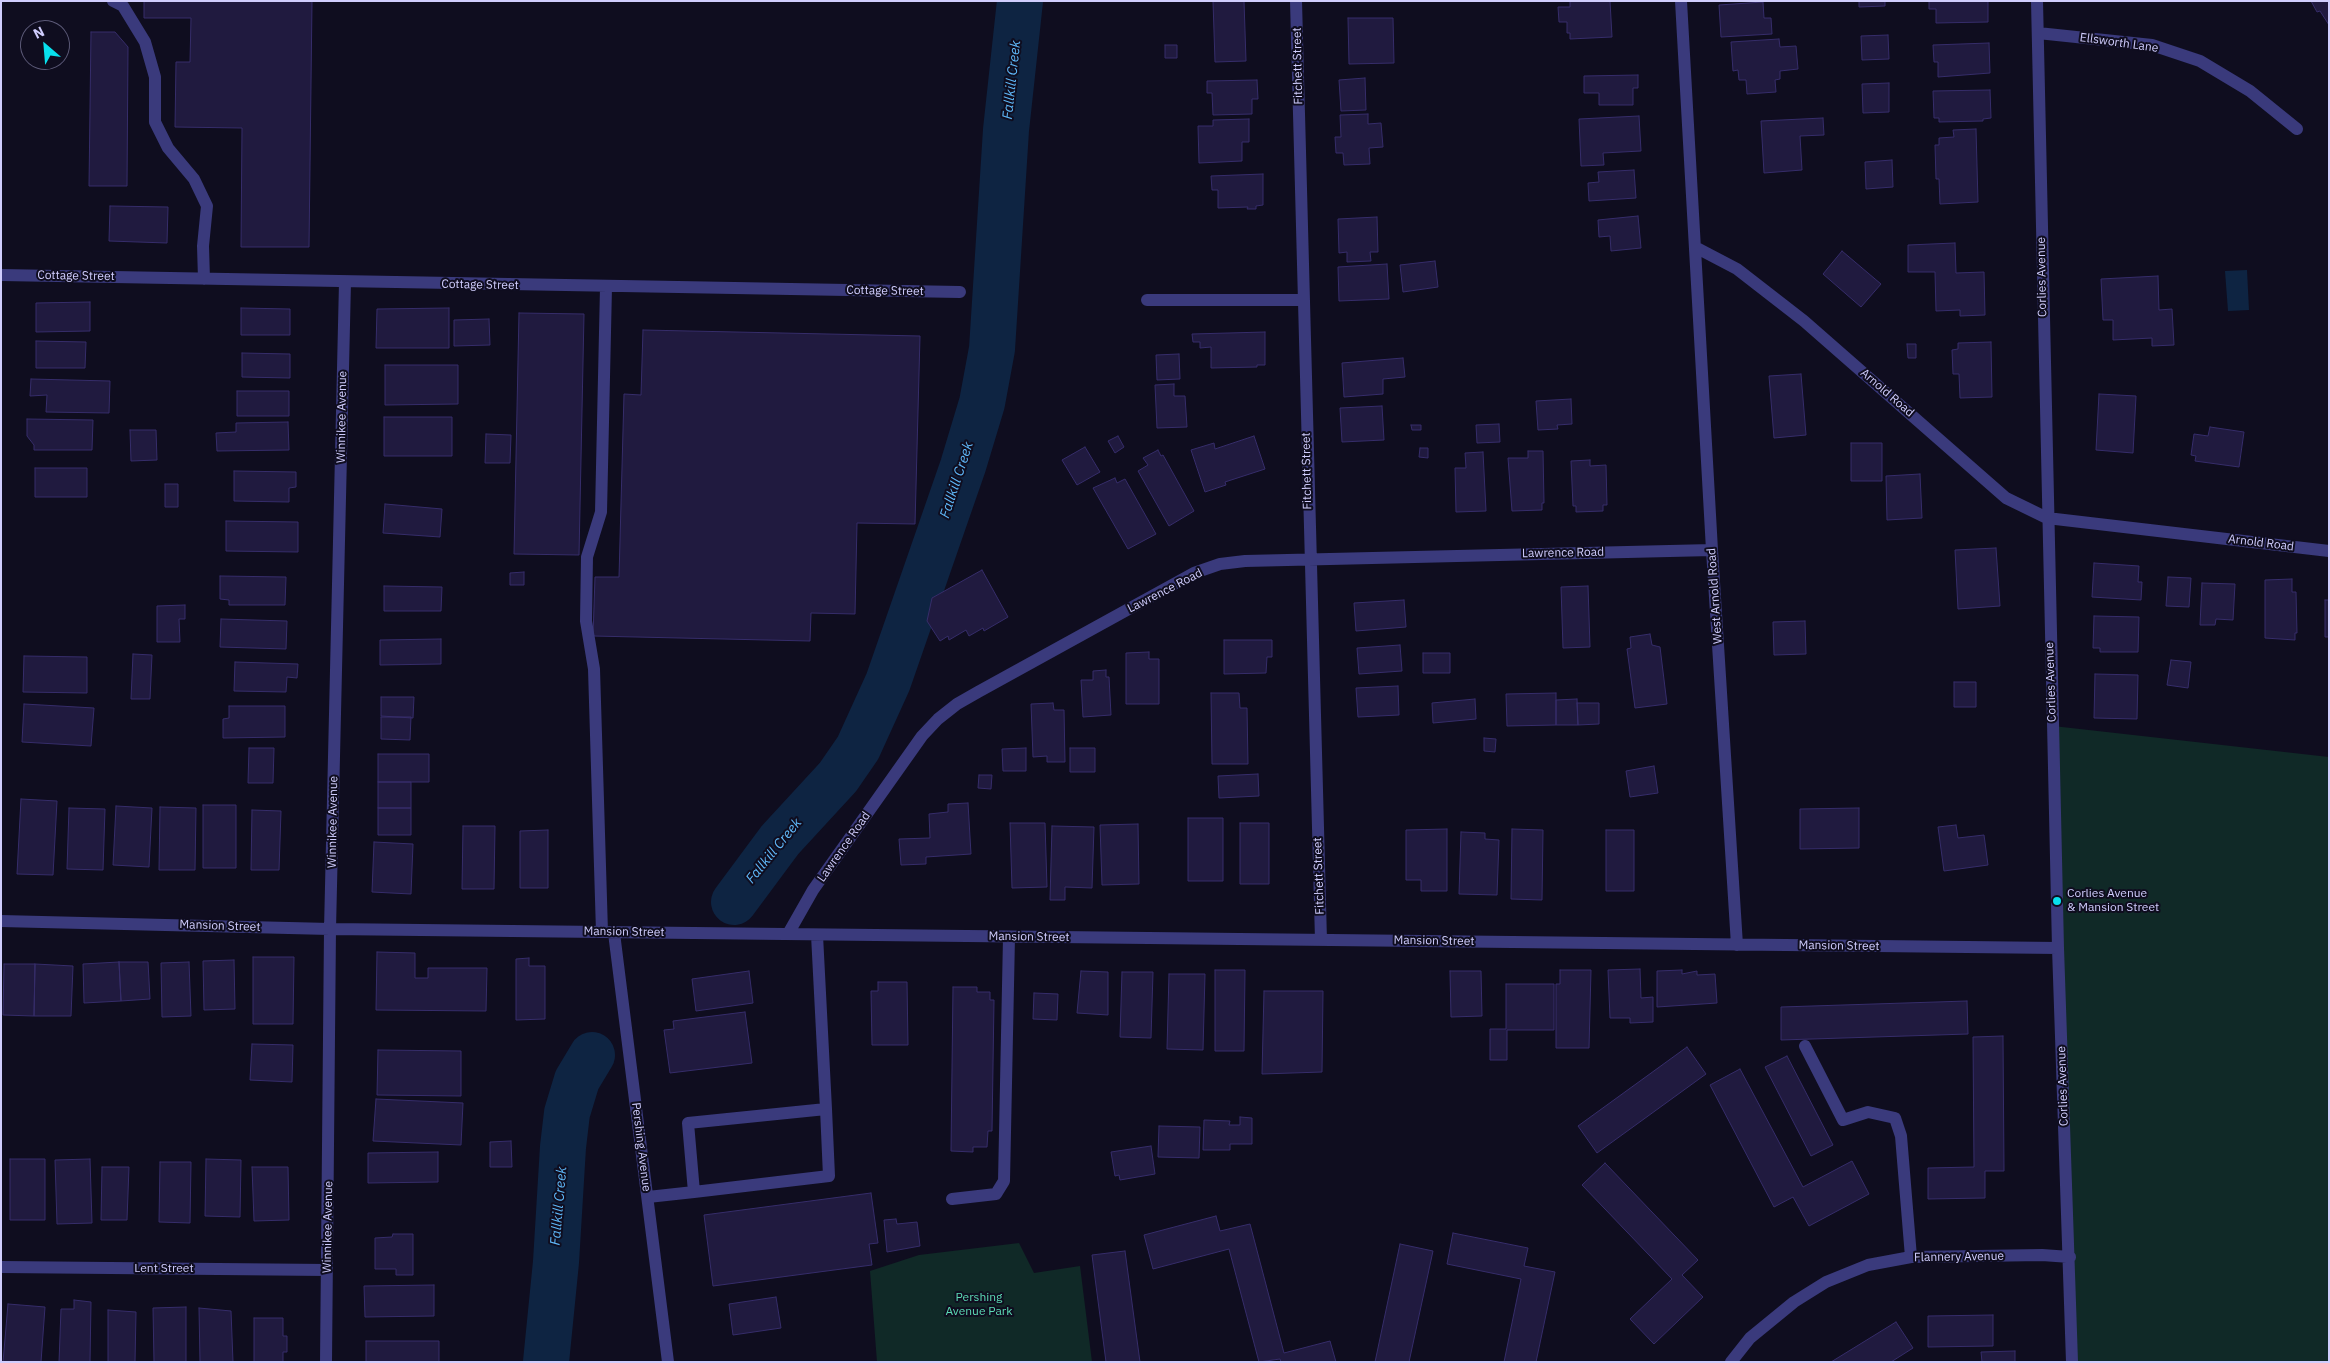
<!DOCTYPE html>
<style>
body{margin:0}
#map{position:relative;width:2330px;height:1363px;overflow:hidden;background:#0f0d1f;font-family:"IBM Plex Sans",sans-serif}
canvas{display:block}
.frame{position:absolute;inset:0;border:2px solid #d0cdfd;pointer-events:none}
.north{position:absolute;left:20px;top:20px;width:50px;height:50px;box-sizing:border-box;background:#0f0d1f;border:1px solid #5c5a78;border-radius:50%;rotate:333deg;font-size:14px;font-weight:700;line-height:20px;text-align:center;color:#d0cdfd}
.north::after{content:'';display:block;margin:auto;width:18px;height:22px;background:#08e0ed;clip-path:polygon(50% 0,100% 100%,50% 72%,0 100%)}
</style>
<div id="map">
<canvas width="2330" height="1363"></canvas>
<div class="frame"></div>
<div class="north">N</div>
</div>
<script>
const context = document.querySelector('canvas').getContext('2d');
context.lineJoin = 'round';
function fillPath(path, color) { context.fillStyle = color; context.fill(path, 'evenodd'); }
const toPath = rows => new Path2D(rows.map(r => 'M' + r).join(''));
function strokePath(path, color, width, dash) { context.strokeStyle = color; context.lineWidth = width; context.lineCap = dash ? 'butt' : 'round'; context.setLineDash(dash || []); context.stroke(path); }
function label(font, color, halo, rows, align = 'center') {
  context.font = font + ' "IBM Plex Sans",sans-serif'; context.lineWidth = 4; context.setLineDash([]); context.textBaseline = 'middle'; context.strokeStyle = halo; context.fillStyle = color; for (const [text, x, y, turn = 0] of rows) {
    context.save(); context.translate(x, y); context.rotate((+turn || 0) * Math.PI / 180); context.textAlign = isNaN(turn) ? turn : align; if (halo) context.strokeText(text, 0, 0); context.fillText(text, 0, 0); context.restore();
  }
}
fillPath(toPath([
 [2053,726,2329,757,2329,1362,2072,1362],
 [1019,1243,1034,1273,1080,1266,1092,1362,877,1362,870,1271,919,1255]
]), '#102927');
fillPath(toPath([
 [2247,270,2249,310,2228,311,2225,271]
]), '#0e2442');
strokePath(toPath([
 [734,902,780,840,838,777,858,748,888,682,963,466,982,403,992,349,1006,130,1020,1],
 [546,1362,556,1262,563,1147,567,1113,577,1080,592,1055]
]), '#0e2442', 46);
const building = toPath([
 [144,1,312,1,309,247,241,247,242,128,175,127,176,62,190,62,191,18,144,18,144,1],
 [1213,1,1244,1,1246,61,1215,62,1213,1],
 [1570,1,1610,1,1612,37,1570,39,1570,33,1567,33,1567,22,1559,22,1558,7,1570,7,1570,1],
 [1859,1,1885,1,1885,6,1859,7,1859,1],
 [1929,1,1988,1,1988,22,1936,23,1936,9,1929,9,1929,1],
 [2311,1,2329,1,2329,25,2320,11,2317,12,2311,1],
 [1763,2,1764,18,1771,18,1772,34,1721,37,1719,5,1763,2],
 [1348,18,1393,18,1394,63,1349,64,1348,18],
 [91,32,115,32,128,47,127,186,89,186,91,32],
 [1888,35,1889,59,1862,60,1861,36,1888,35],
 [1779,39,1780,47,1796,46,1798,69,1780,71,1780,79,1775,80,1776,92,1747,94,1746,80,1739,80,1738,70,1733,71,1731,42,1779,39],
 [1989,43,1990,73,1938,77,1938,62,1934,62,1933,45,1989,43],
 [1165,45,1177,45,1177,58,1165,58,1165,45],
 [1638,75,1638,88,1633,88,1633,105,1599,105,1599,93,1584,93,1584,76,1638,75],
 [1365,78,1366,110,1341,111,1339,80,1365,78],
 [1257,80,1258,99,1252,99,1252,114,1213,115,1212,93,1207,93,1207,81,1257,80],
 [1889,83,1889,112,1863,113,1862,84,1889,83],
 [1990,90,1991,118,1983,119,1983,121,1939,122,1939,118,1934,118,1933,91,1990,90],
 [1368,114,1368,124,1381,123,1383,147,1369,148,1370,164,1344,165,1343,153,1336,153,1335,137,1341,137,1340,115,1368,114],
 [1639,116,1641,151,1603,153,1604,165,1581,166,1579,119,1639,116],
 [1823,118,1824,135,1800,136,1802,170,1764,173,1761,121,1823,118],
 [1249,119,1249,142,1242,142,1242,161,1199,163,1198,126,1213,126,1213,120,1249,119],
 [1976,129,1978,202,1940,204,1939,179,1936,179,1935,145,1939,145,1939,138,1954,137,1953,130,1976,129],
 [1892,160,1893,187,1866,189,1865,162,1892,160],
 [1634,170,1636,198,1589,201,1588,183,1599,182,1598,172,1634,170],
 [1263,174,1263,205,1256,206,1256,209,1247,209,1248,207,1218,208,1218,190,1212,190,1211,176,1263,174],
 [110,206,168,207,167,243,109,241,110,206],
 [1638,216,1641,248,1611,251,1610,236,1599,237,1598,220,1638,216],
 [1377,217,1378,252,1370,252,1371,261,1347,262,1347,252,1339,253,1338,219,1377,217],
 [1955,243,1956,273,1984,272,1985,315,1960,316,1960,310,1936,311,1935,272,1908,272,1908,245,1955,243],
 [1842,251,1881,284,1861,307,1823,274,1842,251],
 [1435,261,1438,287,1403,292,1400,265,1435,261],
 [1387,264,1389,299,1339,301,1338,267,1387,264],
 [2158,276,2159,310,2172,309,2174,345,2152,346,2152,338,2113,340,2113,320,2103,320,2101,279,2158,276],
 [90,302,90,331,36,332,36,303,90,302],
 [241,308,290,309,290,335,241,335,241,308],
 [449,308,449,348,376,348,377,309,449,308],
 [519,313,584,314,579,555,514,554,519,313],
 [489,319,490,345,454,346,454,320,489,319],
 [643,330,920,336,915,524,857,523,855,614,811,613,810,641,593,636,595,577,619,577,624,394,641,395,643,330],
 [1265,332,1265,365,1257,365,1257,367,1211,368,1211,347,1200,348,1200,342,1193,342,1192,334,1265,332],
 [36,341,86,342,85,368,36,368,36,341],
 [1991,342,1992,397,1960,398,1959,374,1953,374,1952,350,1958,349,1958,343,1991,342],
 [1907,344,1916,344,1916,358,1908,358,1907,344],
 [242,353,290,354,290,378,242,377,242,353],
 [1179,354,1180,379,1157,380,1156,355,1179,354],
 [1403,358,1405,377,1383,379,1383,394,1344,397,1342,363,1403,358],
 [385,365,458,365,458,404,385,405,385,365],
 [1801,374,1806,435,1774,438,1769,376,1801,374],
 [31,379,110,381,109,413,46,412,47,395,30,396,31,379],
 [1174,384,1174,396,1185,396,1187,427,1157,428,1155,385,1174,384],
 [237,391,289,391,289,416,237,416,237,391],
 [2099,394,2136,396,2133,453,2096,450,2099,394],
 [1571,399,1572,424,1557,425,1558,429,1538,430,1536,401,1571,399],
 [1382,406,1384,440,1342,442,1340,408,1382,406],
 [384,417,452,417,452,456,384,456,384,417],
 [27,419,93,420,92,450,34,450,34,445,27,436,27,419],
 [288,422,289,450,217,451,216,433,236,432,236,423,288,422],
 [1499,424,1500,442,1477,443,1476,425,1499,424],
 [1411,425,1421,425,1421,430,1412,430,1411,425],
 [2210,427,2244,432,2239,467,2195,461,2196,456,2191,455,2194,434,2208,436,2210,427],
 [130,430,156,430,157,460,131,461,130,430],
 [486,434,511,435,510,463,485,463,486,434],
 [1118,436,1124,447,1115,453,1108,441,1118,436],
 [1254,436,1265,469,1225,482,1226,485,1205,492,1191,450,1214,443,1215,449,1254,436],
 [1851,443,1882,443,1882,481,1851,481,1851,443],
 [1085,447,1100,472,1077,485,1062,460,1085,447],
 [1420,448,1428,448,1428,458,1419,457,1420,448],
 [1158,450,1161,456,1163,455,1194,511,1169,526,1138,471,1148,465,1143,458,1158,450],
 [1528,451,1543,451,1544,503,1542,503,1542,510,1512,511,1508,458,1528,458,1528,451],
 [1483,452,1486,511,1456,512,1455,468,1466,468,1465,453,1483,452],
 [1590,460,1590,466,1606,465,1607,505,1603,505,1603,511,1576,512,1576,506,1573,506,1571,461,1590,460],
 [35,468,87,468,87,497,35,497,35,468],
 [234,471,296,472,296,487,289,488,289,502,234,501,234,471],
 [1920,474,1922,518,1887,520,1886,476,1920,474],
 [1115,478,1117,483,1125,479,1156,534,1128,549,1093,488,1115,478],
 [165,484,178,484,178,507,165,507,165,484],
 [385,504,442,509,440,537,383,533,385,504],
 [226,521,298,522,298,552,226,551,226,521],
 [1996,548,2000,606,1958,609,1955,550,1996,548],
 [2094,563,2139,566,2138,582,2142,582,2141,600,2092,597,2094,563],
 [982,570,1008,617,984,631,983,628,969,636,966,630,949,640,948,636,940,641,927,621,932,598,982,570],
 [524,572,524,585,510,585,510,573,524,572],
 [220,576,286,577,285,605,229,605,229,600,220,599,220,576],
 [2168,577,2191,578,2189,607,2166,606,2168,577],
 [2292,579,2292,592,2296,592,2297,633,2295,633,2295,640,2265,638,2265,580,2292,579],
 [2202,583,2235,584,2233,620,2216,619,2215,625,2200,625,2202,583],
 [384,586,442,587,441,611,384,611,384,586],
 [1588,586,1590,647,1563,648,1561,587,1588,586],
 [1404,600,1406,627,1356,631,1354,603,1404,600],
 [2325,600,2329,600,2329,637,2325,637,2325,600],
 [185,605,185,619,179,619,180,642,157,642,157,606,185,605],
 [2094,616,2139,617,2138,652,2100,652,2100,648,2093,648,2094,616],
 [221,619,287,621,286,649,220,647,221,619],
 [1805,621,1806,654,1774,655,1773,622,1805,621],
 [1650,634,1652,645,1660,647,1667,704,1635,708,1627,649,1631,648,1630,637,1650,634],
 [441,639,441,664,380,665,380,640,441,639],
 [1224,640,1272,640,1272,657,1267,657,1266,673,1224,674,1224,640],
 [1400,645,1402,671,1359,674,1357,648,1400,645],
 [1149,652,1149,659,1159,659,1159,704,1126,704,1126,653,1149,652],
 [1423,653,1450,653,1450,673,1423,673,1423,653],
 [133,654,152,655,150,699,131,699,133,654],
 [24,656,87,657,87,693,23,692,24,656],
 [2171,660,2191,662,2188,688,2167,685,2171,660],
 [235,662,298,664,297,678,287,677,286,692,234,691,235,662],
 [1106,670,1106,677,1109,677,1111,715,1083,717,1081,680,1093,680,1093,671,1106,670],
 [2095,674,2138,675,2137,719,2094,718,2095,674],
 [1954,682,1976,682,1976,707,1954,707,1954,682],
 [1398,686,1399,715,1358,717,1356,688,1398,686],
 [1211,693,1239,693,1240,708,1247,708,1248,764,1212,764,1211,693],
 [1556,693,1556,725,1507,726,1506,694,1556,693],
 [381,697,414,697,413,718,381,716,381,697],
 [1475,699,1476,719,1433,723,1432,703,1475,699],
 [1577,699,1578,725,1556,725,1556,700,1577,699],
 [1053,703,1054,710,1064,710,1065,762,1047,762,1047,756,1033,757,1031,704,1053,703],
 [1577,703,1599,703,1599,724,1578,725,1577,703],
 [24,704,94,708,91,746,22,742,24,704],
 [229,706,285,706,285,737,223,738,223,719,229,718,229,706],
 [381,717,411,717,410,740,381,739,381,717],
 [1484,738,1496,739,1495,752,1484,751,1484,738],
 [249,748,274,748,273,783,248,783,249,748],
 [1026,748,1026,771,1003,771,1002,749,1026,748],
 [1070,748,1095,748,1095,772,1070,772,1070,748],
 [378,754,429,754,429,782,378,782,378,754],
 [1654,766,1658,793,1630,797,1626,771,1654,766],
 [1258,774,1259,796,1219,798,1218,776,1258,774],
 [979,775,992,775,991,789,978,788,979,775],
 [378,782,411,782,411,808,378,808,378,782],
 [21,799,57,801,53,875,17,874,21,799],
 [968,803,971,854,926,857,926,864,901,865,899,839,930,838,929,814,948,812,948,804,968,803],
 [203,805,236,805,236,868,203,868,203,805],
 [116,806,152,808,149,867,113,865,116,806],
 [160,807,196,808,195,870,159,870,160,807],
 [69,808,105,809,103,870,67,869,69,808],
 [378,808,411,808,411,835,378,835,378,808],
 [1859,808,1859,848,1800,849,1800,809,1859,808],
 [252,810,281,811,279,870,251,870,252,810],
 [1188,818,1223,818,1223,881,1188,881,1188,818],
 [1010,823,1045,823,1047,887,1012,888,1010,823],
 [1240,823,1269,823,1269,884,1240,884,1240,823],
 [1138,824,1139,884,1102,885,1100,825,1138,824],
 [1956,825,1958,838,1984,835,1988,865,1944,871,1938,827,1956,825],
 [463,826,495,826,494,889,462,889,463,826],
 [1052,826,1094,827,1092,888,1065,887,1065,900,1050,900,1052,826],
 [1447,829,1447,891,1421,891,1421,880,1406,880,1406,830,1447,829],
 [1512,829,1543,830,1542,900,1511,899,1512,829],
 [548,830,548,888,520,888,520,831,548,830],
 [1606,830,1634,830,1634,891,1606,891,1606,830],
 [1461,832,1485,833,1485,839,1499,840,1497,895,1459,894,1461,832],
 [374,842,413,844,411,894,372,892,374,842],
 [377,952,415,953,415,978,428,978,428,968,487,968,486,1011,376,1010,377,952],
 [253,957,294,957,293,1024,253,1024,253,957],
 [529,958,529,966,545,966,545,1019,516,1020,516,959,529,958],
 [234,960,235,1009,204,1010,203,961,234,960],
 [119,962,148,962,150,999,121,1001,119,962],
 [119,962,121,1001,84,1003,83,964,119,962],
 [189,962,191,1016,162,1017,161,963,189,962],
 [4,964,35,964,34,1016,3,1015,4,964],
 [35,964,73,966,71,1016,34,1016,35,964],
 [1640,969,1641,998,1653,997,1653,1022,1630,1023,1630,1018,1610,1018,1608,970,1640,969],
 [1215,970,1245,970,1244,1051,1215,1051,1215,970],
 [1560,970,1591,970,1589,1048,1556,1048,1556,984,1560,984,1560,970],
 [1682,970,1682,974,1697,971,1697,975,1715,974,1717,1003,1657,1007,1657,971,1682,970],
 [749,971,753,1003,696,1011,692,979,749,971],
 [1081,971,1108,972,1108,1015,1077,1013,1081,971],
 [1450,971,1481,971,1482,1016,1451,1017,1450,971],
 [1122,972,1153,972,1151,1038,1120,1037,1122,972],
 [1169,974,1205,974,1203,1050,1167,1049,1169,974],
 [878,982,907,982,908,1045,872,1045,871,991,878,991,878,982],
 [1506,984,1554,984,1554,1030,1507,1030,1507,1060,1490,1060,1490,1029,1506,1029,1506,984],
 [953,987,977,987,977,992,990,992,990,1000,994,1000,992,1131,988,1131,987,1147,973,1147,973,1152,951,1151,953,987],
 [1264,991,1323,991,1322,1072,1262,1074,1264,991],
 [1034,993,1058,994,1057,1020,1033,1019,1034,993],
 [1967,1001,1968,1034,1781,1040,1781,1007,1967,1001],
 [745,1012,752,1063,670,1073,664,1030,674,1029,673,1021,745,1012],
 [2003,1036,2004,1171,1985,1171,1985,1198,1928,1199,1928,1168,1974,1167,1973,1037,2003,1036],
 [252,1044,293,1045,292,1082,250,1080,252,1044],
 [1687,1047,1706,1074,1597,1153,1578,1126,1687,1047],
 [378,1050,461,1051,461,1096,377,1095,378,1050],
 [1787,1056,1833,1145,1811,1156,1765,1067,1787,1056],
 [1740,1069,1803,1187,1852,1161,1869,1194,1809,1226,1793,1197,1774,1207,1710,1085,1740,1069],
 [376,1099,463,1103,461,1145,373,1141,376,1099],
 [1240,1117,1252,1118,1252,1144,1230,1144,1230,1150,1203,1150,1204,1120,1230,1121,1229,1125,1240,1125,1240,1117],
 [1159,1126,1200,1127,1199,1158,1158,1157,1159,1126],
 [511,1141,512,1167,490,1167,490,1142,511,1141],
 [1151,1146,1155,1174,1120,1180,1119,1175,1115,1176,1111,1152,1151,1146],
 [438,1152,438,1182,368,1183,368,1153,438,1152],
 [10,1159,45,1159,45,1220,10,1220,10,1159],
 [90,1159,92,1223,57,1224,55,1160,90,1159],
 [206,1159,241,1160,240,1217,205,1216,206,1159],
 [160,1162,191,1162,190,1223,159,1222,160,1162],
 [1605,1163,1698,1260,1682,1275,1703,1297,1654,1344,1630,1319,1672,1279,1582,1185,1605,1163],
 [102,1167,129,1167,127,1220,101,1220,102,1167],
 [252,1167,288,1167,289,1220,254,1221,252,1167],
 [871,1193,878,1243,869,1244,872,1265,713,1286,704,1215,871,1193],
 [1216,1216,1220,1231,1250,1224,1284,1353,1330,1341,1336,1362,1281,1362,1280,1359,1259,1362,1229,1249,1153,1269,1144,1235,1216,1216],
 [896,1219,897,1224,917,1222,920,1246,887,1252,884,1220,896,1219],
 [1453,1233,1528,1248,1524,1266,1555,1272,1536,1362,1504,1362,1521,1279,1447,1264,1453,1233],
 [393,1234,413,1234,413,1275,396,1275,396,1269,375,1269,375,1238,392,1237,393,1234],
 [1400,1244,1433,1251,1409,1362,1375,1362,1400,1244],
 [1125,1251,1140,1362,1106,1362,1092,1255,1125,1251],
 [434,1285,434,1316,365,1317,364,1286,434,1285],
 [776,1297,781,1328,733,1335,729,1304,776,1297],
 [74,1300,91,1302,90,1362,59,1362,61,1309,74,1309,74,1300],
 [8,1304,45,1307,41,1362,3,1362,8,1304],
 [186,1307,186,1362,154,1362,153,1308,186,1307],
 [199,1308,231,1311,233,1362,200,1362,199,1308],
 [108,1310,136,1312,135,1362,108,1362,108,1310],
 [1993,1315,1993,1346,1928,1347,1928,1316,1993,1315],
 [254,1318,283,1318,283,1336,287,1336,287,1352,283,1352,283,1362,254,1362,254,1318],
 [1896,1322,1913,1348,1891,1362,1831,1362,1896,1322],
 [366,1341,439,1341,439,1362,366,1362,366,1341],
 [2015,1351,2015,1362,1982,1362,1981,1352,2015,1351]
]);
fillPath(building, '#201a3f');
strokePath(building, '#362d6a', 1);
strokePath(toPath([
 [113,1,123,6,145,42,155,77,155,122,168,148,194,179,207,206,203,246,204,279],
 [1296,1,1321,940],
 [1681,1,1712,550,1737,945],
 [2037,1,2058,948,2072,1362],
 [2038,33,2152,45,2200,61,2250,91,2297,129],
 [1695,247,1737,269,1804,321,2006,498,2047,518,2329,551],
 [1,275,960,292],
 [1147,300,1304,300],
 [1,921,330,929,2058,948],
 [602,932,594,669,586,621,587,557,601,512,606,287],
 [614,933,668,1362],
 [788,934,813,890,922,736,938,719,957,704,978,692,1194,573,1220,564,1245,561,1712,550],
 [817,935,826,1109,829,1176,694,1192,688,1123,826,1109],
 [1805,1046,1843,1120,1868,1112,1895,1118,1901,1136,1911,1257],
 [648,1197,694,1192],
 [952,1199,996,1194,1004,1181,1009,937],
 [1,1267,327,1270],
 [326,1362,330,929,345,282],
 [1731,1362,1750,1338,1794,1302,1826,1282,1868,1265,1911,1257,2042,1255,2070,1257]
]), '#3a3a7c', 12);
for (const [x, y, r, color] of [
 [2057,901,5,"#08e0ed"]
]) { const dot = new Path2D(); dot.arc(x, y, r, 0, 2 * Math.PI); context.fillStyle = color; context.fill(dot); strokePath(dot, '#0f0d1f', 2); }
label('12px', '#d0cdfd', '#0f0d1f', [
 ["Ellsworth Lane",2119,43,8],
 ["Fitchett Street",1298,66,-91],
 ["Cottage Street",76,276,1],
 ["Corlies Avenue",2042,277,-91],
 ["Cottage Street",480,285,1],
 ["Cottage Street",885,291,1],
 ["Arnold Road",1887,393,41],
 ["Winnikee Avenue",342,417,-89],
 ["Fitchett Street",1307,471,-91],
 ["Arnold Road",2261,543,7],
 ["Lawrence Road",1563,553,-1],
 ["Lawrence Road",1165,591,-27],
 ["West Arnold Road",1715,596,-94],
 ["Corlies Avenue",2051,682,-92],
 ["Winnikee Avenue",333,822,-89],
 ["Lawrence Road",844,847,-55],
 ["Fitchett Street",1319,876,-92],
 ["Mansion Street",220,926,2],
 ["Mansion Street",624,932,1],
 ["Mansion Street",1029,937,1],
 ["Mansion Street",1434,941,1],
 ["Mansion Street",1839,946,1],
 ["Corlies Avenue",2063,1086,-92],
 ["Pershing Avenue",641,1147,83],
 ["Winnikee Avenue",328,1227,-89],
 ["Flannery Avenue",1959,1257,-1],
 ["Lent Street",164,1269]
]);
label('12px', '#d0cdfd', '#0f0d1f', [
 ["Corlies Avenue",2067,894],
 ["& Mansion Street",2067,908]
], 'left');
label('12px', '#5cdab5', '#0f0d1f', [
 ["Pershing",979,1298],
 ["Avenue Park",979,1312]
]);
label('italic 14px', '#5fb8f9', '#0f0d1f', [
 ["Fallkill Creek",1012,80,-84],
 ["Fallkill Creek",957,480,-72],
 ["Fallkill Creek",774,851,-51],
 ["Fallkill Creek",559,1206,-85]
]);
</script>
